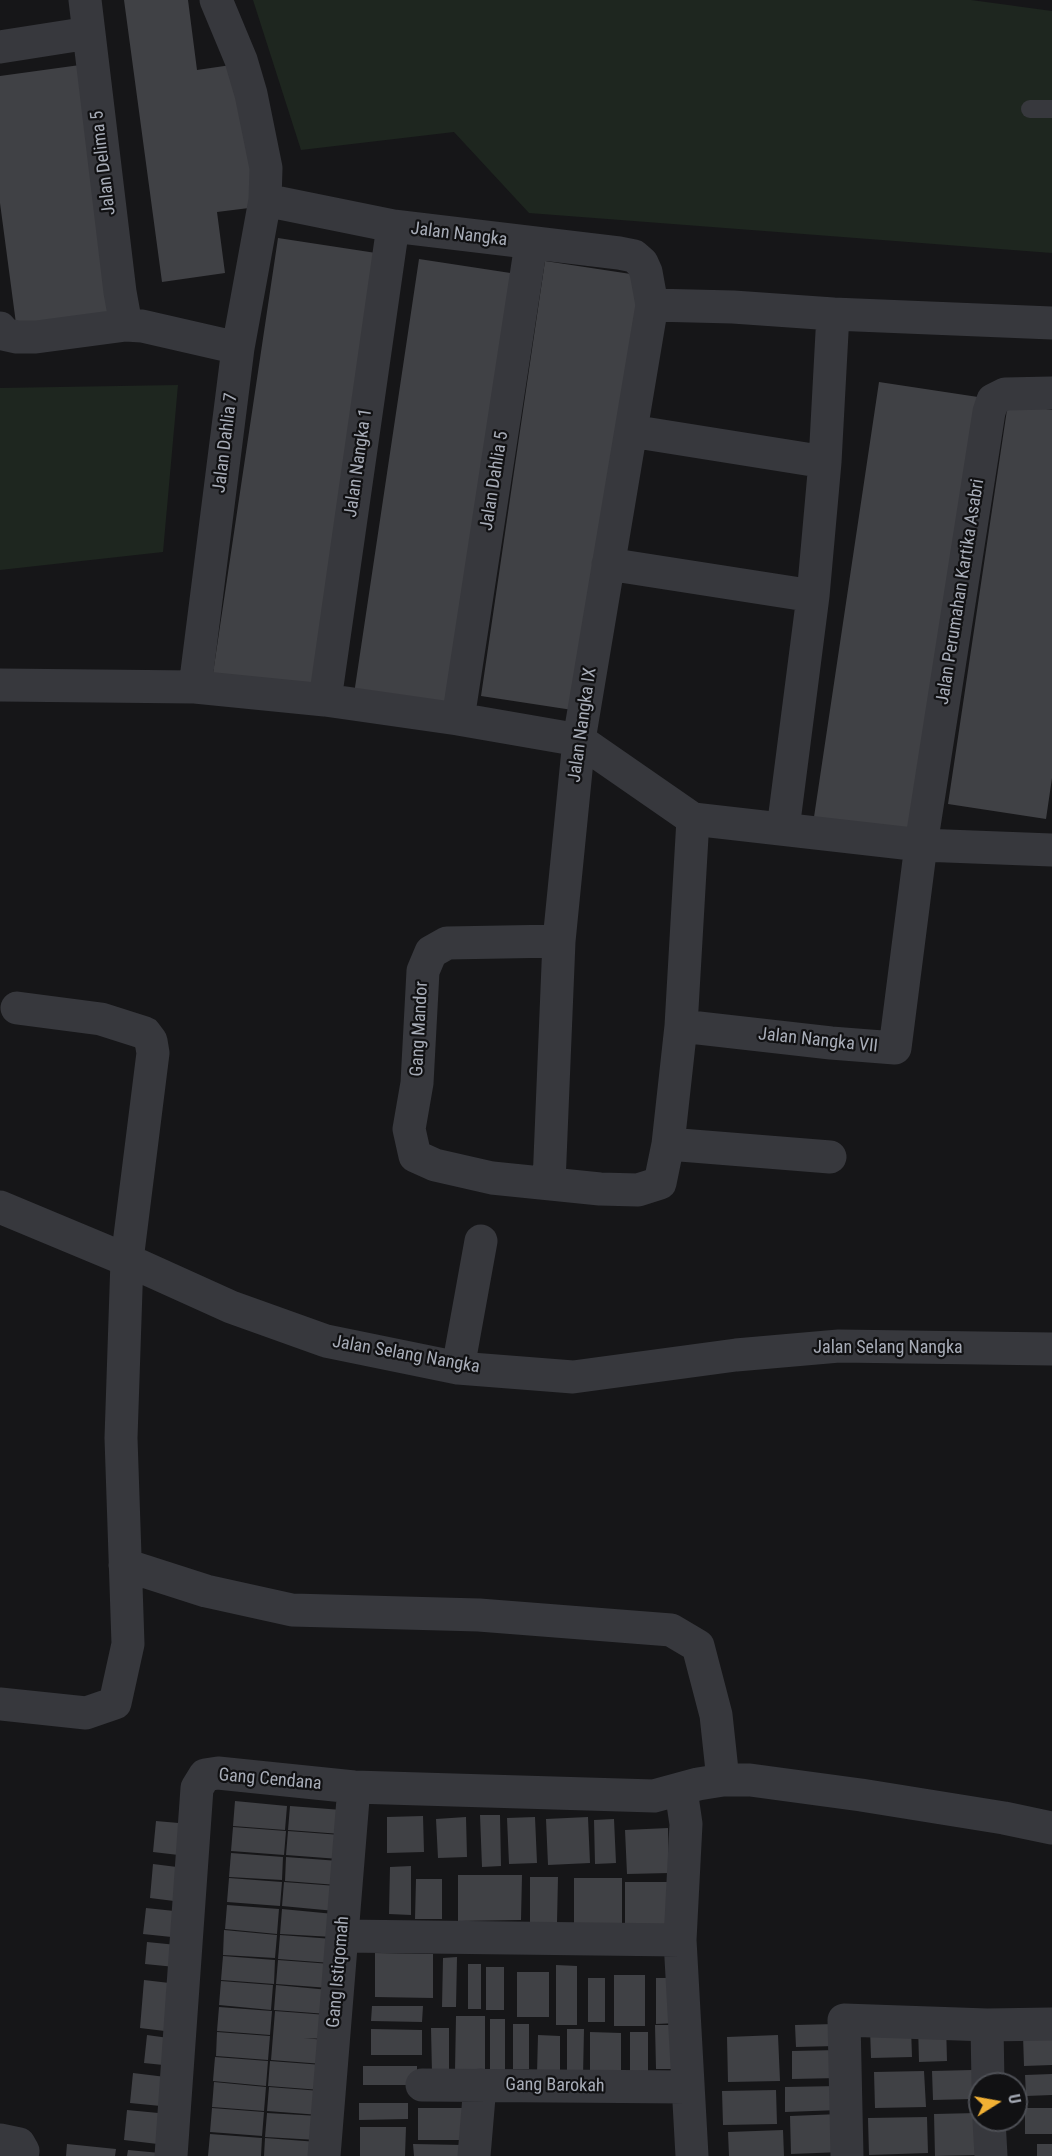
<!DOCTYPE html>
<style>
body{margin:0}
#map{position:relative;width:1052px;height:2156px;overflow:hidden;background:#161618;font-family:"Roboto Condensed",sans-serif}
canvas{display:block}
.north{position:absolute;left:968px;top:2072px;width:60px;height:60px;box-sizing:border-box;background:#111113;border:2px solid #4d4f55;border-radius:50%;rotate:79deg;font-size:16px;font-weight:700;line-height:24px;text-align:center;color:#a8adb8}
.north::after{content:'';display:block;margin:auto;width:21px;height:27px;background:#f2b134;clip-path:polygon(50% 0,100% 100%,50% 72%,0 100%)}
</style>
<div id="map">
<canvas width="1052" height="2156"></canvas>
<div class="north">U</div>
</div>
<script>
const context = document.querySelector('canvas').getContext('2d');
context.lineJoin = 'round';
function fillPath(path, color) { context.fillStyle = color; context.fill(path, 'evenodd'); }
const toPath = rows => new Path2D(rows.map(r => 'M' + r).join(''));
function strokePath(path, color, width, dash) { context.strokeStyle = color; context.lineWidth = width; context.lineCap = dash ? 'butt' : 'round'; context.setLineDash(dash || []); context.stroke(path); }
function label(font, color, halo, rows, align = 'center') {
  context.font = font + ' "Roboto Condensed",sans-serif'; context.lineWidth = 4.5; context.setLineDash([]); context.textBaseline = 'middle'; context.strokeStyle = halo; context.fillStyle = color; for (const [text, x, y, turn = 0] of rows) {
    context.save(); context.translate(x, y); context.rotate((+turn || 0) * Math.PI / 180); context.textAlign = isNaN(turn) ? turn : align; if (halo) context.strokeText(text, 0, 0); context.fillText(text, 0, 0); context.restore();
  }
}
fillPath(toPath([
 [253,0,971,0,1052,11,1052,253,529,213,454,132,301,150],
 [178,385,163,552,0,570,0,388]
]), '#1e261f');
fillPath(toPath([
 [124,0,188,0,197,70,238,64,257,207,217,212,225,273,162,282],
 [80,65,114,318,17,331,0,203,0,76],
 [278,238,376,253,311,688,213,673],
 [419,259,517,274,452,709,354,694],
 [545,261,644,276,579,711,481,696],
 [879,382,978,397,913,832,814,817],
 [1008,403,1052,410,1052,778,1046,819,948,804],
 [235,1801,287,1806,285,1830,233,1826],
 [290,1806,342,1810,341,1834,288,1830],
 [480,1815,500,1815,501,1866,482,1867],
 [423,1816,424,1852,387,1853,387,1817],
 [466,1817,467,1857,438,1858,436,1819],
 [535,1817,537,1863,509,1864,507,1818],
 [588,1817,590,1863,548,1865,546,1819],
 [614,1819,616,1863,595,1864,594,1820],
 [156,1821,190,1824,187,1856,153,1852],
 [233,1827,286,1831,284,1855,231,1851],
 [668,1828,669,1873,627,1874,625,1830],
 [288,1831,341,1835,339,1859,286,1855],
 [231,1853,283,1857,282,1880,229,1877],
 [286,1857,339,1861,337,1885,285,1881],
 [153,1864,185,1868,182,1902,150,1898],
 [411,1866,411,1915,389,1914,390,1867],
 [458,1875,522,1875,521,1920,458,1921],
 [530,1877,558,1877,557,1923,530,1923],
 [229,1878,282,1882,280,1906,227,1902],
 [574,1878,622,1878,622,1927,574,1926],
 [416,1879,442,1879,442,1919,415,1919],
 [284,1882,337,1886,335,1911,282,1906],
 [625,1882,667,1882,667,1924,625,1924],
 [227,1905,279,1909,277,1934,225,1929],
 [146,1908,184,1912,181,1938,143,1934],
 [282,1909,334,1914,333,1937,280,1934],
 [224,1930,277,1935,275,1958,223,1955],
 [280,1935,333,1939,331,1963,278,1959],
 [147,1942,177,1945,175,1967,145,1964],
 [375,1953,433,1954,433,1998,375,1997],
 [223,1956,275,1960,274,1984,221,1980],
 [457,1957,456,2007,442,2007,443,1958],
 [278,1960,331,1964,329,1988,276,1984],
 [468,1964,481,1964,481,2009,468,2009],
 [556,1965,577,1966,577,2025,556,2025],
 [486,1967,504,1967,504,2010,486,2010],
 [517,1972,549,1972,549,2017,517,2017],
 [614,1975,645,1975,645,2026,614,2026],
 [588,1978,605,1978,605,2022,588,2022],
 [656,1978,678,1978,678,2023,656,2024],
 [144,1980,178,1984,173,2032,140,2028],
 [221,1981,273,1985,271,2010,219,2005],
 [276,1985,329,1990,327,2014,274,2010],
 [372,2006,423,2006,422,2022,371,2021],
 [219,2007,272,2011,270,2035,217,2031],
 [275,2011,327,2015,325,2039,304,2038,325,2040,323,2064,271,2060],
 [456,2016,485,2016,485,2072,455,2071],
 [490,2019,505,2019,505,2071,490,2070],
 [513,2024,529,2024,529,2069,513,2069],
 [835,2024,836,2046,796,2047,795,2025],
 [946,2024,947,2061,919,2062,918,2025],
 [655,2025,680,2025,681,2069,656,2069],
 [911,2027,912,2057,871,2058,870,2029],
 [431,2028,449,2028,449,2075,432,2074],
 [371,2029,422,2030,422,2055,371,2055],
 [567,2029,584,2029,583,2077,567,2077],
 [217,2032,270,2036,268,2060,216,2056],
 [590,2032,621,2033,621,2072,590,2073],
 [630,2032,648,2032,648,2073,630,2074],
 [1052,2034,1052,2065,1024,2066,1023,2035],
 [147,2035,176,2039,173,2066,144,2063],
 [538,2035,560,2036,560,2074,537,2074],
 [778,2035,780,2081,728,2082,727,2037],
 [838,2050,839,2078,792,2079,792,2051],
 [215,2057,268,2061,266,2086,213,2081],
 [270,2061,323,2065,321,2090,268,2086],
 [363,2066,417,2066,417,2085,363,2085],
 [972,2070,973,2099,933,2100,932,2071],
 [924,2071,926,2107,875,2108,874,2072],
 [133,2073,174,2078,171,2107,130,2103],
 [1052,2074,1052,2095,1026,2096,1025,2075],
 [214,2082,266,2087,264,2111,212,2107],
 [839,2086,840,2110,785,2112,785,2087],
 [269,2087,321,2091,320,2115,267,2111],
 [776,2090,777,2124,723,2125,722,2091],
 [359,2103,408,2103,408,2119,359,2120],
 [212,2108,264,2112,262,2136,210,2132],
 [418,2108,471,2108,471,2140,418,2140],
 [1025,2108,1052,2108,1052,2134,1025,2134],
 [127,2110,169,2114,166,2145,124,2140],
 [267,2113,319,2116,317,2140,265,2137],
 [977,2113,978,2155,935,2156,934,2114],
 [840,2114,842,2152,791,2154,790,2116],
 [927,2117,928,2153,869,2155,868,2118],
 [360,2127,406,2127,405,2156,360,2156],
 [783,2130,784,2156,729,2156,728,2132],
 [210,2134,262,2138,261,2156,208,2156],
 [265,2138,318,2142,317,2156,264,2156],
 [67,2144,116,2149,115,2156,66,2156],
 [413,2144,462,2145,462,2156,414,2156],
 [1037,2144,1052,2144,1052,2156,1037,2156],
 [128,2150,171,2154,171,2156,127,2156]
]), '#404145');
strokePath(toPath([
 [1030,109,1052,109]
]), '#37383d', 18);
strokePath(toPath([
 [85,0,120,292,126,325],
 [0,47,89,33],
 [265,200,393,226,619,253,634,256,642,263,646,272,652,305,579,740,559,941,549,1183],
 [652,305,733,307,833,314,825,462,813,596,783,829],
 [833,314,1052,323],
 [0,328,3,334,17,337,36,337,126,325,142,326,238,348],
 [631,431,825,462],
 [608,564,813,596],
 [0,685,195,687,325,700,458,719,579,740,693,819,921,845,1052,850],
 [195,687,238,348,265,200,266,168,251,94,241,60,216,0],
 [325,700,393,226],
 [458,719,531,244],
 [559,941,447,943,431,952,423,971,417,1083,409,1129,415,1156,435,1165,492,1178,600,1189,638,1190,660,1183,668,1144,681,1026,693,819],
 [681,1026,831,1043,895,1048,921,845,989,412,993,400,1005,394,1052,393],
 [668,1144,830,1157],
 [0,1207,127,1260,231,1307,326,1341,458,1368,573,1377,736,1355,839,1346,1052,1349],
 [458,1368,481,1241],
 [125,1565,206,1591,292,1610,479,1615,671,1630,698,1646,716,1715,723,1780],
 [0,1704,86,1713,115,1703,128,1644,121,1438,127,1260,153,1053,151,1041,145,1033,101,1019,17,1008],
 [681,1790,686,1824,680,1940,692,2156],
 [342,1936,680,1940],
 [987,2025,988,2084],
 [422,2085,687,2087],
 [989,2120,991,2156],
 [0,2140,19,2144,23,2151,22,2156],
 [171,2156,197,1788,205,1775,218,1773,354,1787,654,1796,698,1784,723,1780,750,1780,861,1795,1004,1818,1052,1828],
 [324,2156,354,1787],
 [474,2156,480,2085],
 [847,2156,844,2020,987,2025,1052,2024]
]), '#37383d', 33);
label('18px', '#a8adb8', '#111113', [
 ["Jalan Delima 5",104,163,-97],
 ["Jalan Nangka",459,235,7],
 ["Jalan Dahlia 7",226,443,-83],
 ["Jalan Nangka 1",359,463,-82],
 ["Jalan Dahlia 5",495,481,-81],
 ["Jalan Perumahan Kartika Asabri",961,592,-81],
 ["Jalan Nangka IX",583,725,-82],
 ["Gang Mandor",420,1029,-87],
 ["Jalan Nangka VII",818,1041,6],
 ["Jalan Selang Nangka",888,1348],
 ["Jalan Selang Nangka",406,1355,10],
 ["Gang Cendana",270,1780,5],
 ["Gang Istiqomah",339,1972,-85],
 ["Gang Barokah",555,2086,1]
]);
</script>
